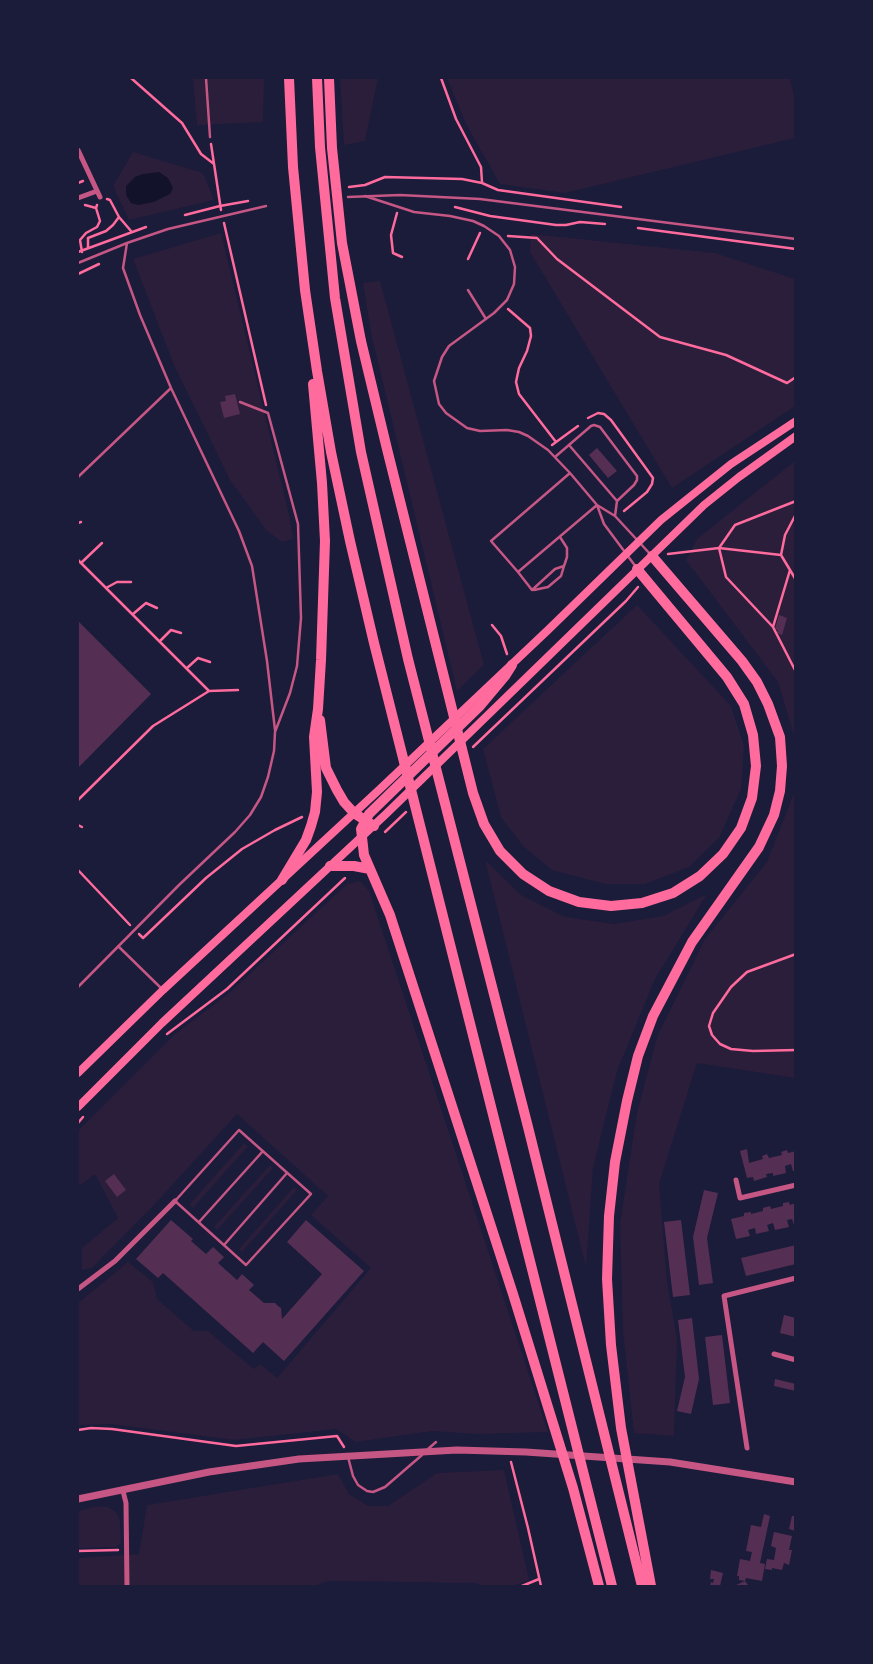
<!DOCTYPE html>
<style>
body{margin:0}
#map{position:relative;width:873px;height:1664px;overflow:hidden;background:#1b1b3a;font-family:"Sofia Sans Condensed",sans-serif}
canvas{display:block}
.frame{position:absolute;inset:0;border:79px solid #1b1b3a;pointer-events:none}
</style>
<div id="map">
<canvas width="873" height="1664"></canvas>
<div class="frame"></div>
</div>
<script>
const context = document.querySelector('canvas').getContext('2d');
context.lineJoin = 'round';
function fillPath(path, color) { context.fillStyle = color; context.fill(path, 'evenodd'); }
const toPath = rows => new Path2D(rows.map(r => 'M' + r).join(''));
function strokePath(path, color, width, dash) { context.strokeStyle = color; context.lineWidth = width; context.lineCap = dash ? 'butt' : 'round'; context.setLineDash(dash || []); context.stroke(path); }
fillPath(toPath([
 [193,78,264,78,263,122,197,125],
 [340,78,378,78,365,141,344,145],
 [447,78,790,78,795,102,795,138,565,193,500,184,466,124],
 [133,152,203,173,214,200,129,220,113,186],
 [221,233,290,519,293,539,282,542,266,530,230,480,174,365,133,259],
 [531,234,715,253,795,279,795,406,672,488,530,252],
 [380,281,484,665,457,691,371,333,363,283],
 [795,461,795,738,778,682,686,560,697,539],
 [637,605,731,706,744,746,741,789,719,838,689,867,645,884,605,884,552,870,523,846,501,817,483,749],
 [795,760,795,1078,697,1063,659,1184,667,1282,677,1338,674,1436,634,1433,623,1331,620,1224,637,1113,657,1037,705,939,767,862,794,793],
 [485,860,521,895,565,917,614,924,663,916,707,894,655,979,617,1071,593,1168,586,1267],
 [360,881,369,891,548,1432,477,1434,432,1431,356,1442,336,1429,234,1440,111,1424,78,1425,78,1303,128,1262,153,1282,157,1299,194,1331,208,1331,254,1369,260,1364,277,1378,371,1268,311,1215,328,1196,237,1114,153,1206,92,1268,82,1270,82,1248,118,1218,95,1174,78,1187,78,1131,175,1034,227,995,347,884],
 [244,1143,248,1146,193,1208,189,1205],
 [270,1165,273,1168,217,1230,214,1227],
 [294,1187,297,1190,242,1252,239,1249],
 [504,1470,529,1580,513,1586,481,1586,476,1583,328,1581,315,1586,78,1586,78,1558,139,1554,147,1505,338,1474,349,1494,368,1506,388,1506,437,1473],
 [98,1506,108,1507,116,1512,120,1520,121,1543,116,1547,78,1548,78,1511]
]), '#2a1e3b');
fillPath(toPath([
 [159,172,168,178,173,188,170,194,154,202,138,205,131,203,126,195,126,186,135,177,143,174]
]), '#12122b');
fillPath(toPath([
 [235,394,240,414,224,418,220,402,226,401,225,396],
 [597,448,617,471,608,478,589,455],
 [779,615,787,618,782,635,777,633,778,630,775,629],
 [78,621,151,694,78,768],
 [747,1149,749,1163,763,1159,762,1156,767,1154,769,1158,782,1155,781,1152,787,1150,788,1153,796,1151,796,1171,793,1171,791,1164,785,1166,786,1173,773,1176,773,1173,766,1174,767,1177,754,1181,753,1177,747,1178,740,1151],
 [114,1174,126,1190,117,1197,105,1181],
 [704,1190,718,1193,707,1238,713,1283,699,1285,693,1237],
 [789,1202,790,1205,796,1203,796,1225,794,1225,792,1219,787,1220,789,1227,775,1230,773,1223,767,1225,769,1231,756,1234,755,1228,748,1230,750,1236,736,1239,731,1219,744,1216,744,1213,751,1212,751,1214,763,1211,763,1208,770,1206,771,1209,783,1206,783,1203],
 [171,1220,193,1239,191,1241,206,1254,213,1247,224,1257,218,1263,237,1280,242,1274,254,1285,249,1290,264,1303,275,1303,278,1306,281,1308,282,1319,322,1274,287,1242,306,1220,364,1271,284,1361,263,1342,253,1353,163,1273,158,1278,136,1259],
 [681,1220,690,1295,673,1297,664,1222],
 [796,1245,796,1264,746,1276,741,1258],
 [784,1315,796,1318,796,1337,780,1333],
 [692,1318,699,1379,691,1414,677,1411,685,1377,678,1320],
 [722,1335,730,1403,713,1405,705,1337],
 [775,1379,796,1384,796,1391,774,1386],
 [764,1514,770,1516,760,1563,765,1564,762,1581,746,1578,745,1581,748,1585,734,1586,745,1581,739,1580,739,1576,737,1576,740,1559,750,1561,752,1552,746,1551,751,1525,761,1527],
 [792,1516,796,1516,796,1531,789,1529],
 [774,1532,792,1536,789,1550,792,1550,789,1565,784,1563,782,1570,772,1568,772,1570,765,1569,767,1559,774,1560,776,1548,771,1546],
 [711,1570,723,1573,720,1586,710,1586,711,1582,713,1583,714,1579,710,1579]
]), '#542f53');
strokePath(toPath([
 [131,78,182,123,201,154,214,164],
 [441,78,456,119,481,167,482,182],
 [211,144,221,210],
 [78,183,83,181],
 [349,187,365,185,385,177,462,179,482,183,498,190,621,207],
 [107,199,110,200,119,217,131,231],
 [85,205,96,208],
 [455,207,490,216,556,225,566,225,580,222,605,224],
 [397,213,391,235,393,253,402,257],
 [185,215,220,206,248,201],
 [224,223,266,405],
 [638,228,796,249],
 [508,236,537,238,557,259,660,337,726,355,787,383,796,377],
 [88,248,88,238,106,231,113,225,119,217],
 [78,252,146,227],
 [82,252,80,240,86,233,97,227,100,221,96,208,97,205],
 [468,259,480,233],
 [78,274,99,264],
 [508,309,530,328,531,336,527,351,519,368,516,382,519,394,556,442],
 [588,418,598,413,604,414,611,420,653,478,652,484,647,492,624,511],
 [552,445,578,426],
 [796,514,785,535,781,555,796,580],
 [78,523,81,522],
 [668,554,719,548,781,555],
 [78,560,209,691,153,726,78,800],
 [81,563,102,543],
 [790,570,773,627,796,672],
 [106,588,117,582,131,582],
 [133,614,146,603,157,608],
 [492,625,501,636,507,654],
 [773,627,726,577,719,548,735,525,796,501],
 [160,641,171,630,181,633],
 [187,668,198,658,210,662],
 [209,691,238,690],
 [473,747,626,601,638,587],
 [78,825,82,827],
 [385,832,406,812],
 [78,870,130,925],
 [139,934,143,938,206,878,242,849,275,830,302,817],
 [796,954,747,972,731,987,713,1013,709,1026,712,1035,720,1044,731,1049,753,1051,796,1050],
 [167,1034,227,989,345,878],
 [78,1123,83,1117],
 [78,1430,91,1428,112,1429,236,1446,337,1436,344,1447],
 [511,1462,528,1528,541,1586],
 [78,1551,118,1550],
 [522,1586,539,1579]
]), '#ff6b9d', 2.5);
strokePath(toPath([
 [206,78,210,137],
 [365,196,414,212,450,216,473,221,484,226,499,236,510,250,515,267,514,284,507,300,494,313,449,346,442,357,434,381,439,404,446,413,467,428,480,431,507,430,519,432,528,436,548,450,570,473,597,505,604,524,636,567],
 [348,197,400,195,480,199,796,239],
 [127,243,123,268,140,315,171,388,239,531,252,566,267,661,275,730],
 [78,263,127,243,168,229,266,206],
 [468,290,486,319],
 [569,445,617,501],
 [555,457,591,426,594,425,600,427,637,476,637,480,634,485,617,501,615,516],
 [570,473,491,541,518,572,597,505],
 [78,477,171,388],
 [597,505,615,516,651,555],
 [518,572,532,590,555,569,564,566,567,557,567,548,560,537],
 [534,590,548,587,561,576,564,566],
 [118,946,162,989],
 [78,987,179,885,235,832,250,815,261,797,268,777,274,751,275,732,290,693,297,666,301,618,298,524,268,413,240,402],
 [239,1130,311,1194,246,1265,175,1201,239,1130],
 [199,1222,263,1151],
 [224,1245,287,1173],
 [428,1449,436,1442],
 [348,1457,353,1476,358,1485,367,1491,373,1492,385,1487,422,1455]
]), '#c65784', 2.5);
strokePath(toPath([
 [78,150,100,197],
 [78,198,97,191],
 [736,1180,740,1198,796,1185],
 [78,1289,115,1261,175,1201],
 [774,1354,796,1360],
 [747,1448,724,1296,796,1278],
 [123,1491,126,1503,127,1586]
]), '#c65784', 5);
strokePath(toPath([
 [78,1499,209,1472,299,1459,457,1450,526,1452,670,1462,796,1482]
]), '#c65784', 7);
strokePath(toPath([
 [78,1073,163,990,380,789,548,630,661,520,731,464,796,421],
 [78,1107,162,1023,386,814,704,505,739,477,796,436]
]), '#ff6b9d', 8);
strokePath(toPath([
 [289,78,293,167,305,290,317,371,331,452,350,541,374,643,612,1586],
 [317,78,320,147,335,298,361,452,408,659,528,1127,642,1586],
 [329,78,332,148,342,243,361,341,387,449,473,793,484,824,500,851,523,874,549,891,579,902,611,906,642,903,673,893,700,876,723,854,741,828,752,798,756,766,753,735,744,704,727,677,637,569],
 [512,665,505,676,479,707,369,814,361,829,362,837,364,855,390,915,513,1294,573,1488,599,1586],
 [320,720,326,768,337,790,344,802,354,813,374,826],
 [330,866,354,866,370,869],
 [282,880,306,840,311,826,315,812,317,792,314,737,318,709,321,660,325,541,322,483,313,384],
 [651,1586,621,1428,611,1345,607,1279,609,1216,615,1162,627,1101,638,1056,653,1016,692,942,759,847,774,815,780,791,782,766,780,737,768,704,757,682,742,661,652,556]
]), '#ff6b9d', 10);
</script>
